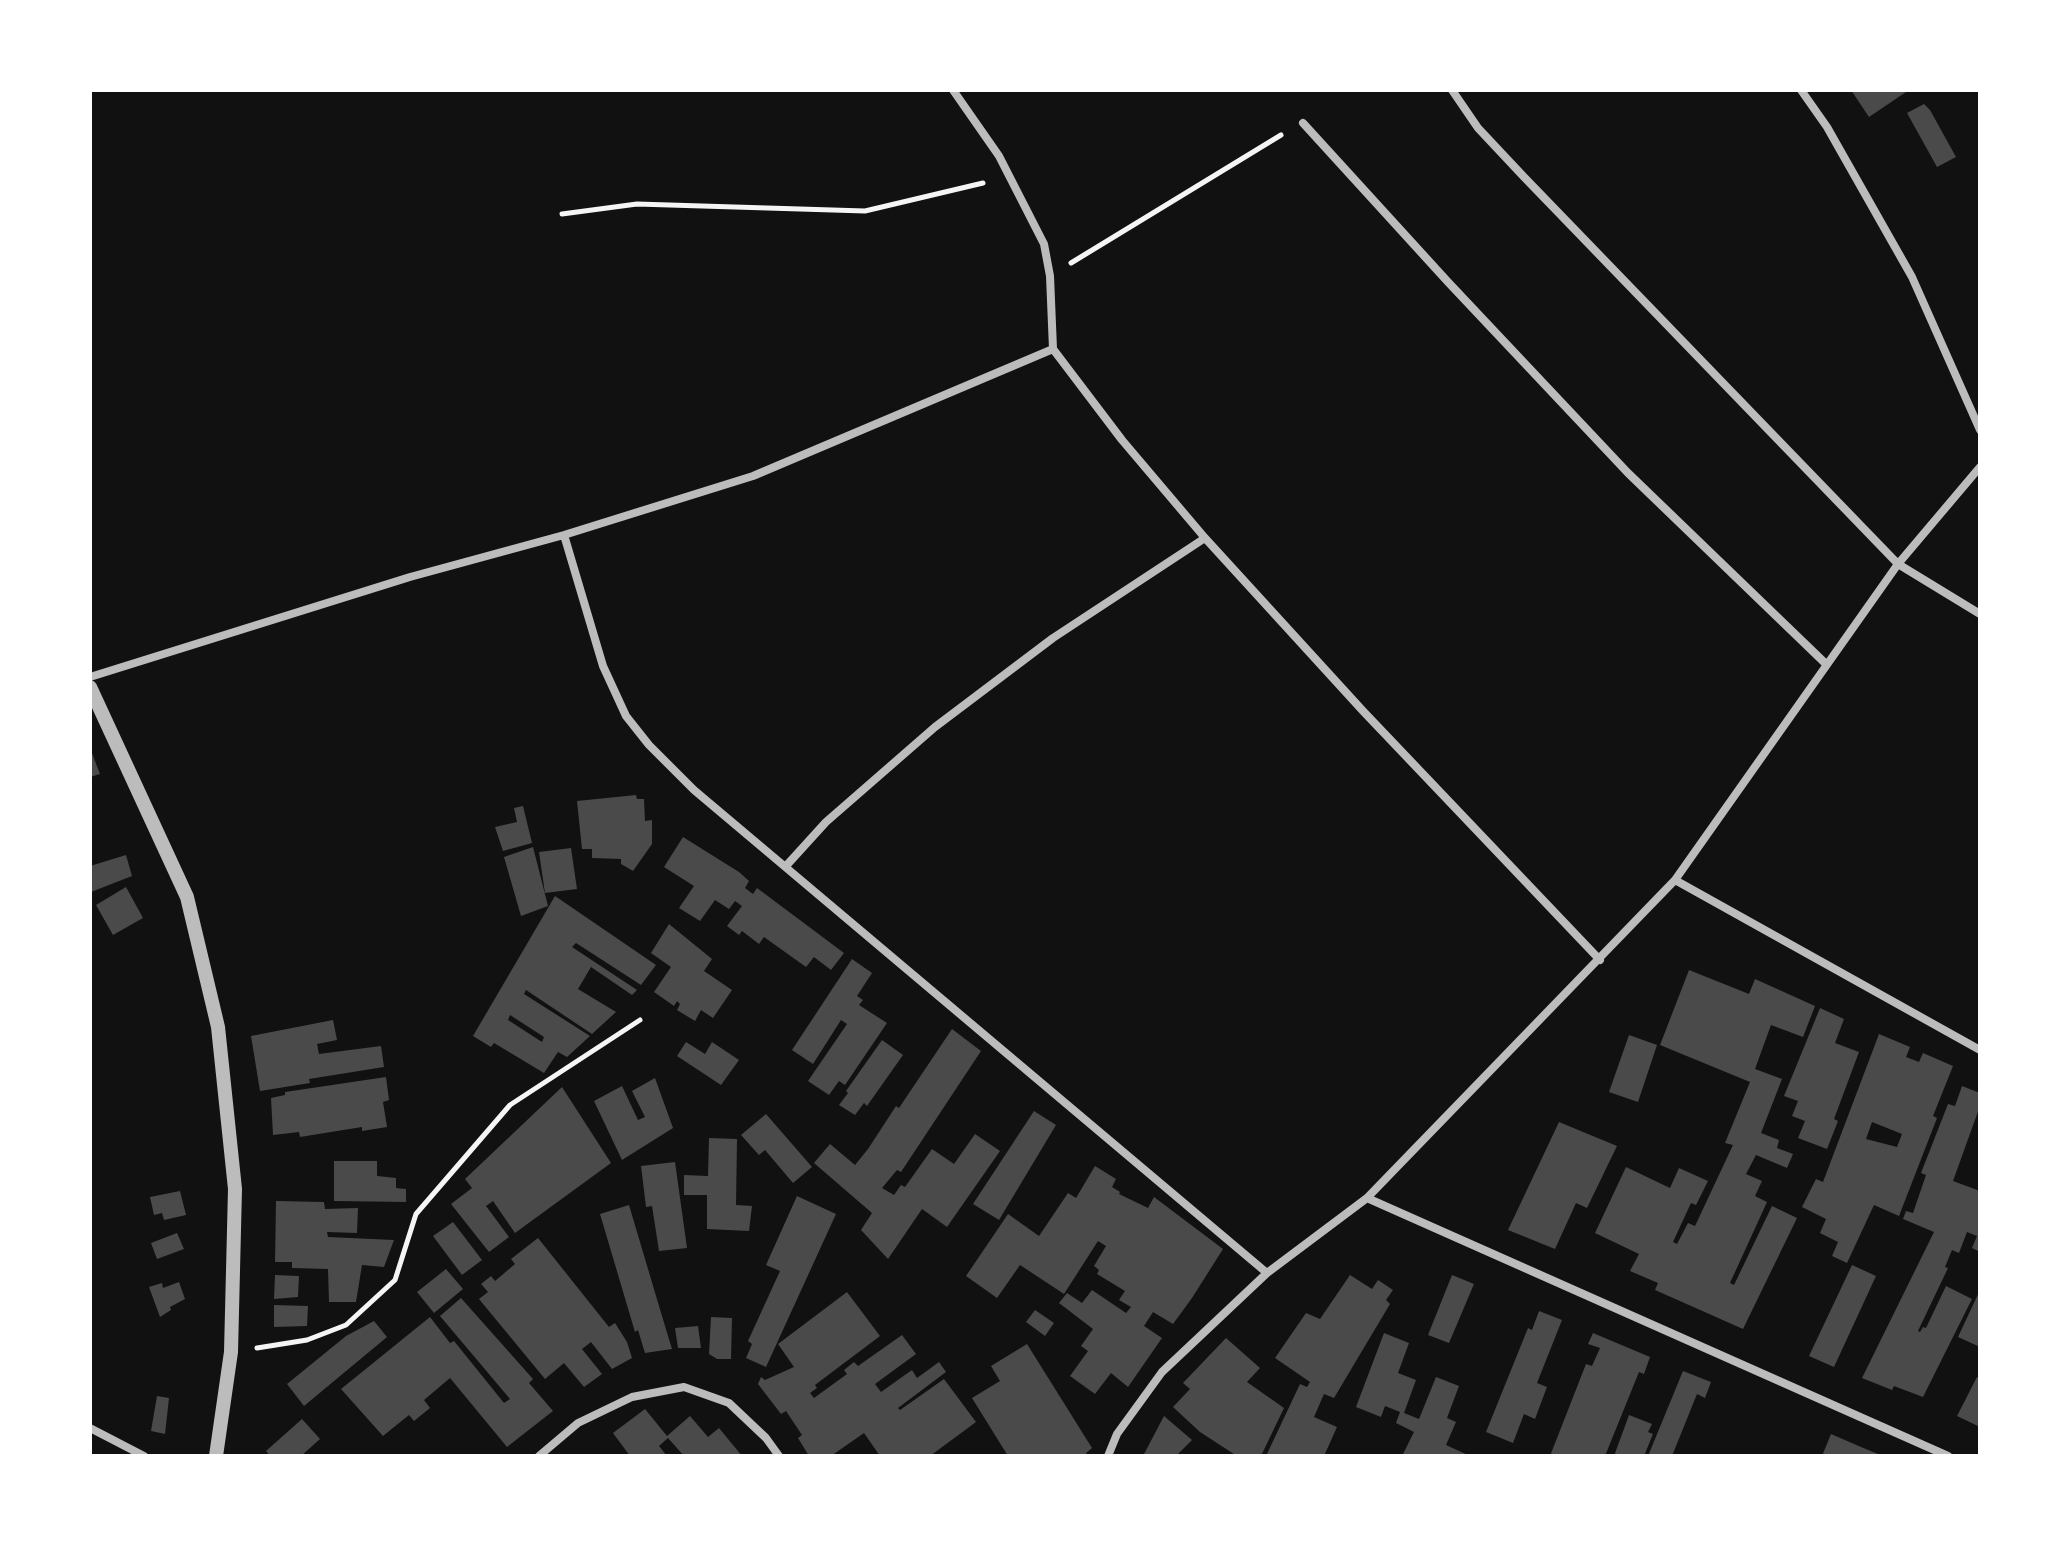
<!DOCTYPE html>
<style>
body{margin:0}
#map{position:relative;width:2070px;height:1546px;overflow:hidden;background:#111;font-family:Montserrat,sans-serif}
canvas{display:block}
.frame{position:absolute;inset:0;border:92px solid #fff;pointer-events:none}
</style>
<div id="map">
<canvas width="2070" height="1546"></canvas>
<div class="frame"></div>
</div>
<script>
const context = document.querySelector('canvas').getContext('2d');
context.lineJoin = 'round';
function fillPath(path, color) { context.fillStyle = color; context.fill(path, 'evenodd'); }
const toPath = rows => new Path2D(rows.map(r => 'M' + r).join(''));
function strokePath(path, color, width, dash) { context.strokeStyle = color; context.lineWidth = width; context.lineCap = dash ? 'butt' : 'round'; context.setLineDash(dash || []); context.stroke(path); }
fillPath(toPath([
 [1851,90,1909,90,1869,117],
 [1924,104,1930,110,1956,157,1937,167,1907,113],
 [90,748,100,774,90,777],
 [636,795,637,799,644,799,645,821,652,820,652,844,633,871,621,864,621,859,592,858,592,849,582,849,577,801],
 [523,806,532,843,503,851,495,827,517,822,514,808],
 [683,837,739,872,749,881,745,888,753,894,757,888,844,953,831,970,814,957,806,967,764,937,759,944,742,931,739,935,727,926,742,906,735,901,729,909,715,900,700,921,679,908,694,886,664,867],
 [533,847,548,906,521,916,504,857],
 [571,848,577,889,545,893,539,852],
 [126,855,132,876,91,892,90,866],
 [126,887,143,918,113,935,96,905],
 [555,896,656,965,641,985,576,943,572,947,637,990,632,995,591,967,578,989,616,1012,592,1034,526,990,524,994,590,1036,567,1057,558,1052,544,1073,494,1043,491,1047,473,1036],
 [510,1015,544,1037,542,1042,508,1020],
 [669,924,712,959,704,971,732,990,713,1018,701,1010,695,1021,677,1010,680,1004,677,1001,674,1006,654,992,671,967,651,953],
 [852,959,872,973,857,996,863,1000,859,1005,887,1023,845,1085,839,1081,829,1095,808,1081,847,1024,841,1020,813,1064,792,1050],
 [1689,970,1749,994,1755,979,1815,1006,1803,1037,1771,1025,1755,1069,1782,1079,1761,1133,1779,1140,1777,1148,1793,1154,1787,1168,1756,1155,1746,1174,1762,1181,1755,1196,1767,1202,1730,1283,1734,1285,1772,1206,1797,1218,1743,1329,1655,1290,1658,1283,1630,1271,1639,1254,1595,1233,1626,1167,1670,1188,1679,1168,1708,1181,1696,1205,1691,1203,1673,1242,1677,1244,1688,1223,1695,1226,1733,1145,1725,1143,1750,1082,1660,1045],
 [1820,1008,1844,1019,1835,1043,1859,1052,1834,1119,1838,1121,1827,1149,1798,1138,1805,1121,1792,1116,1798,1101,1784,1096],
 [333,1020,337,1040,317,1044,319,1054,381,1046,384,1067,309,1079,310,1083,260,1091,251,1036],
 [952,1029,981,1051,901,1172,897,1170,882,1188,894,1195,901,1185,905,1187,932,1149,954,1164,975,1134,1000,1151,947,1227,922,1209,888,1259,861,1230,872,1213,814,1163,830,1144,855,1165,868,1149,896,1106,899,1108],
 [1879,1034,1910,1047,1906,1057,1919,1062,1923,1053,1953,1066,1933,1116,1937,1118,1899,1216,1874,1205,1847,1263,1832,1256,1838,1242,1820,1233,1826,1219,1802,1207,1816,1179,1823,1182],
 [1872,1122,1902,1134,1897,1147,1866,1139],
 [1629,1035,1657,1045,1638,1102,1609,1092],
 [882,1040,903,1055,867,1106,864,1103,855,1115,839,1105,848,1093,846,1091],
 [686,1042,705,1054,712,1042,739,1060,721,1085,677,1056],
 [386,1077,389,1100,383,1102,387,1127,362,1131,362,1127,300,1137,299,1132,273,1135,271,1098,285,1095,285,1092],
 [655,1078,673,1128,622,1160,594,1101,622,1086,638,1120,645,1117,632,1091],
 [1962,1086,1980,1093,1980,1106,1953,1181,1980,1191,1980,1252,1972,1248,1977,1236,1967,1232,1959,1253,1952,1250,1945,1267,1948,1268,1918,1331,1920,1332,1923,1327,1926,1328,1946,1286,1972,1299,1923,1397,1894,1386,1892,1390,1862,1378,1934,1232,1903,1219,1906,1211,1913,1213,1926,1175,1921,1173,1948,1104,1955,1106],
 [562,1087,611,1163,515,1233,493,1201,486,1206,509,1237,489,1252,451,1204,472,1188,465,1179],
 [1034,1111,1056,1125,999,1220,973,1204],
 [766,1114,812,1167,793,1183,765,1150,759,1155,741,1135],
 [1559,1122,1617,1146,1587,1208,1576,1203,1555,1249,1508,1230],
 [709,1138,737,1139,736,1205,752,1206,749,1231,707,1229,707,1195,684,1195,684,1175,708,1176],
 [334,1161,377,1161,377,1176,396,1178,396,1188,406,1189,406,1202,334,1201],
 [675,1162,687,1248,659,1251,652,1206,646,1207,641,1166],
 [1095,1166,1116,1179,1112,1187,1120,1192,1119,1194,1148,1208,1154,1197,1223,1249,1192,1298,1173,1324,1153,1312,1144,1326,1162,1338,1128,1387,1111,1373,1095,1394,1070,1376,1088,1351,1081,1346,1093,1329,1059,1303,1067,1293,1082,1303,1092,1290,1126,1313,1131,1307,1119,1300,1125,1291,1097,1274,1099,1270,1094,1266,1106,1246,1098,1241,1064,1294,1020,1265,997,1298,966,1276,1008,1214,1039,1236,1068,1193,1076,1198],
 [180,1191,186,1215,164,1220,162,1213,154,1215,150,1197],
 [797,1196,836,1214,766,1367,746,1358,752,1344,748,1341,780,1271,766,1265],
 [276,1201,324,1202,325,1209,358,1208,357,1233,327,1232,328,1237,394,1240,384,1267,362,1265,356,1302,329,1302,328,1269,292,1268,292,1262,275,1262],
 [629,1205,659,1306,672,1349,645,1353,638,1330,635,1332,600,1214],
 [453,1222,482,1260,462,1275,433,1236],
 [177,1233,184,1249,157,1259,151,1243],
 [538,1238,609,1327,615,1323,627,1342,632,1358,612,1369,591,1342,582,1349,602,1374,584,1387,564,1363,545,1379,479,1299,488,1292,481,1284,491,1276,495,1281,515,1264,511,1259],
 [1852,1265,1876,1276,1834,1367,1809,1356],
 [446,1269,463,1289,434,1313,417,1292],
 [275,1275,299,1276,298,1297,274,1299],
 [1350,1275,1372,1289,1378,1280,1393,1290,1386,1300,1390,1304,1334,1398,1324,1394,1314,1417,1337,1427,1324,1456,1266,1456,1300,1384,1307,1387,1310,1382,1275,1358,1306,1313,1320,1319],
 [1452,1275,1474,1284,1449,1343,1428,1335],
 [179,1282,185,1299,170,1307,171,1310,160,1317,149,1287,162,1283,163,1288],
 [1980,1290,1980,1347,1958,1337],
 [847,1292,880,1336,815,1385,817,1388,810,1393,814,1398,847,1374,844,1370,854,1362,858,1366,902,1335,916,1354,875,1384,881,1392,912,1370,917,1378,939,1362,946,1372,898,1408,900,1410,944,1379,976,1422,930,1456,880,1456,864,1433,831,1456,809,1456,798,1438,802,1435,786,1411,781,1414,758,1384,761,1377,765,1380,794,1367,778,1344],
 [461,1298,533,1379,529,1383,553,1411,507,1447,450,1378,424,1400,430,1408,414,1421,409,1415,383,1436,341,1389,430,1317,450,1343,454,1341,504,1403,510,1399,440,1316],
 [274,1305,308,1306,307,1326,274,1327],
 [1035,1310,1054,1323,1045,1336,1026,1322],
 [1539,1311,1562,1320,1537,1383,1547,1387,1535,1419,1524,1414,1513,1443,1486,1432,1528,1328,1532,1330],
 [711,1317,732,1318,731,1359,717,1359,709,1354],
 [374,1321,387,1337,304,1406,287,1384,346,1336],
 [698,1326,701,1348,678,1348,675,1328],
 [1384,1333,1409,1343,1398,1373,1416,1380,1404,1413,1419,1419,1436,1377,1459,1386,1447,1418,1456,1422,1446,1445,1470,1456,1402,1456,1414,1432,1396,1423,1400,1412,1385,1406,1381,1417,1356,1407],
 [1593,1333,1650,1357,1644,1374,1639,1372,1605,1456,1550,1456,1586,1364,1592,1366,1600,1348,1588,1344],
 [1226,1338,1260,1368,1247,1382,1284,1408,1261,1456,1237,1456,1200,1432,1173,1407,1190,1389,1183,1383],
 [1027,1344,1092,1448,1086,1453,1088,1456,1008,1456,972,1398,1000,1381,991,1366],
 [1683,1371,1711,1382,1705,1398,1697,1394,1672,1456,1648,1456],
 [1977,1377,1980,1379,1980,1427,1957,1416],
 [157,1396,169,1398,165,1434,151,1431],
 [645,1409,667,1436,690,1416,708,1437,719,1428,742,1456,684,1456,668,1438,659,1446,667,1456,630,1456,613,1433],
 [1629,1415,1652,1424,1648,1432,1653,1434,1644,1456,1614,1456],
 [1164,1416,1192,1440,1176,1456,1143,1456],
 [302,1419,320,1439,301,1456,270,1456,266,1451],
 [1831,1434,1861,1447,1883,1456,1822,1456]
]), '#4a4a4a');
strokePath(toPath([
 [562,214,637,204,865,211,983,183],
 [1071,263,1281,135],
 [257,1348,307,1340,346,1325,395,1280,416,1214,510,1105,640,1020]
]), '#f5f5f5', 5);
strokePath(toPath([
 [953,90,999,156,1044,244,1050,276,1053,349,1122,440,1205,538,1363,711,1600,960],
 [1452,90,1478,128,1524,177,1898,564,1980,614],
 [1801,90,1827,127,1912,277,1980,430],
 [1303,123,1448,282,1628,473,1826,664],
 [564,535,603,666,626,716,649,745,694,790,1267,1273],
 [90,677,410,577,564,535,753,476,1053,349],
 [786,866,826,822,935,727,1053,638,1205,538],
 [1675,880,1980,1050],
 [1367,1198,1948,1456],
 [90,1428,144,1456],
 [539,1456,578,1423,632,1397,684,1387,729,1403,766,1438,779,1456],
 [1108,1456,1117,1434,1162,1372,1267,1273,1367,1198,1675,880,1898,564,1980,467]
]), '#bcbcbc', 8);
strokePath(toPath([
 [90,687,187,897,218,1027,235,1189,231,1352,216,1456]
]), '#bcbcbc', 14);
</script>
